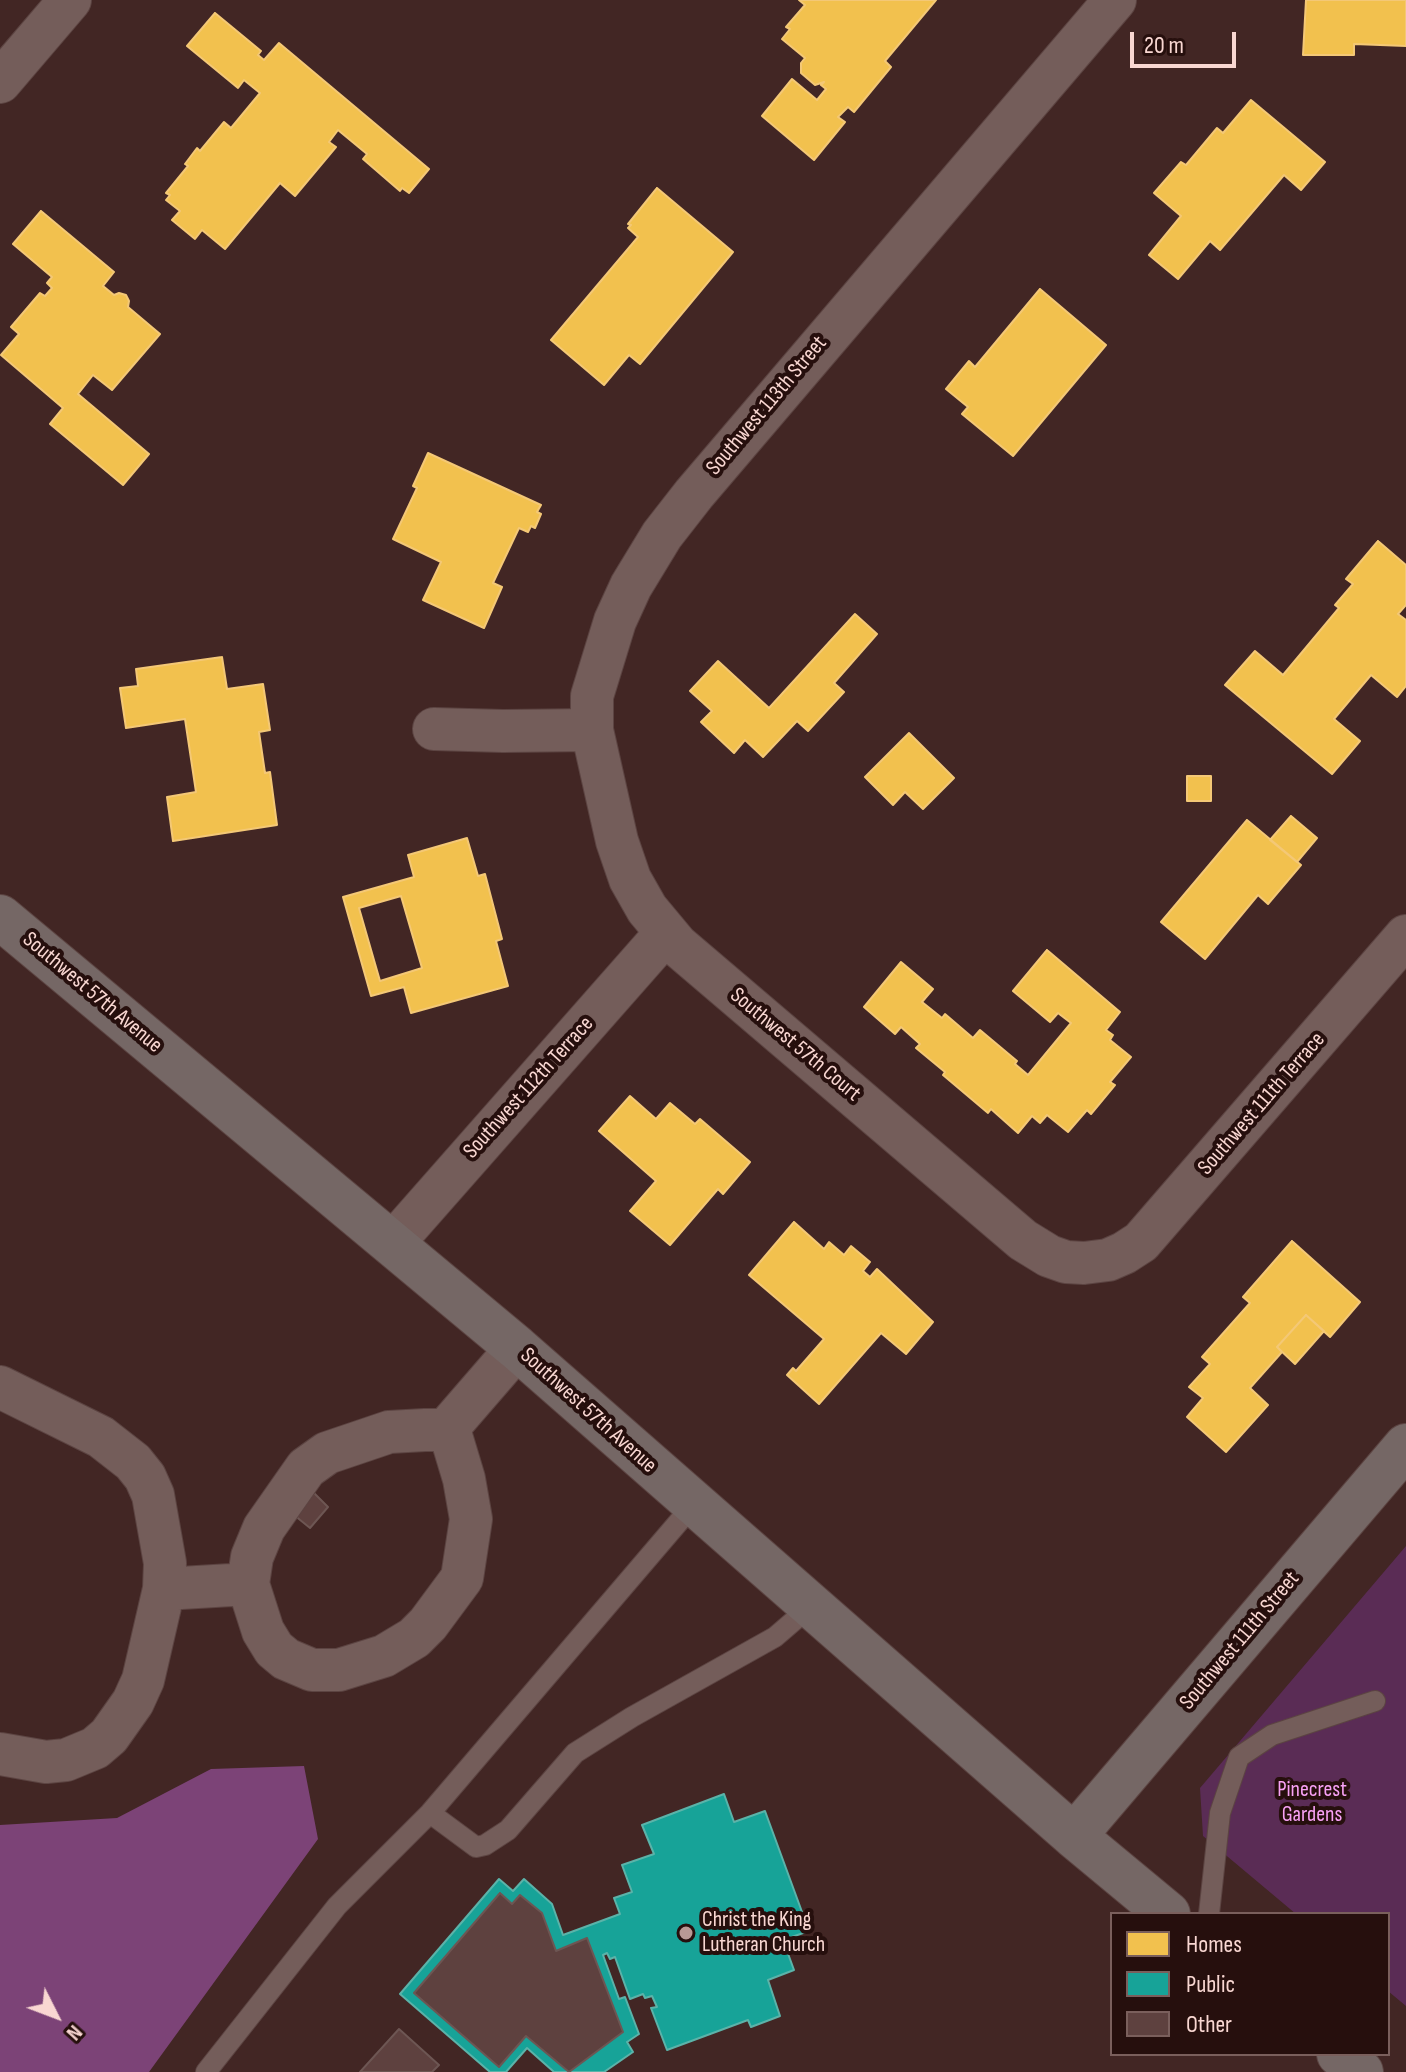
<!DOCTYPE html>
<style>
body{margin:0}
#map{position:relative;width:1406px;height:2072px;overflow:hidden;background:#422624;font-family:"Sofia Sans Condensed",sans-serif}
canvas{display:block}
.legend{position:absolute;left:1110px;top:1912px;width:280px;height:144px;box-sizing:border-box;background:#260f0d;border:2px solid #7a5f5c;margin:0;padding:10px 14px;list-style:none;font-size:24px;color:#f9d7d2}
.legend li{display:flex;align-items:center;gap:16px;height:40px}
.legend b{width:40px;border:2px solid #7a5f5c}
.north{position:absolute;left:16px;top:1976px;width:80px;height:80px;-webkit-text-stroke:6px #260f0d;paint-order:stroke;rotate:132deg;font-size:22px;font-weight:700;line-height:32px;text-align:center;color:#f9d7d2}
.north::after{content:'';display:block;margin:auto;width:28px;height:36px;background:#f9d7d2;clip-path:polygon(50% 0,100% 100%,50% 72%,0 100%)}
.scale{position:absolute;left:1130px;top:32px;width:106px;height:36px;box-sizing:border-box;border:4px solid #f9d7d2;border-top:0;padding-left:10px;font-size:24px;line-height:28px;white-space:nowrap;color:#f9d7d2;-webkit-text-stroke:6px #260f0d;paint-order:stroke}
</style>
<div id="map">
<canvas width="1406" height="2072"></canvas>
<ul class="legend">
<li><b style="height:22px;background:#f2c14e"></b>Homes</li>
<li><b style="height:22px;background:#17a398"></b>Public</li>
<li><b style="height:22px;background:#5e413f"></b>Other</li>
</ul>
<div class="north">N</div>
<div class="scale">20 m</div>
</div>
<script>
const context = document.querySelector('canvas').getContext('2d');
context.lineJoin = 'round';
function fillPath(path, color) { context.fillStyle = color; context.fill(path, 'evenodd'); }
const toPath = rows => new Path2D(rows.map(r => 'M' + r).join(''));
function strokePath(path, color, width, dash) { context.strokeStyle = color; context.lineWidth = width; context.lineCap = dash ? 'butt' : 'round'; context.setLineDash(dash || []); context.stroke(path); }
function label(font, color, halo, rows, align = 'center') {
  context.font = font + ' "Sofia Sans Condensed",sans-serif'; context.lineWidth = 8; context.setLineDash([]); context.textBaseline = 'middle'; context.strokeStyle = halo; context.fillStyle = color; for (const [text, x, y, turn = 0] of rows) {
    context.save(); context.translate(x, y); context.rotate((+turn || 0) * Math.PI / 180); context.textAlign = isNaN(turn) ? turn : align; if (halo) context.strokeText(text, 0, 0); context.fillText(text, 0, 0); context.restore();
  }
}
fillPath(toPath([
 [1406,1546,1406,2006,1388,1991,1388,1914,1296,1914,1203,1836,1200,1788]
]), '#5a2c55');
fillPath(toPath([
 [304,1766,318,1839,149,2072,0,2072,0,1825,117,1818,211,1769]
]), '#7c4377');
const homes = toPath([
 [799,0,936,0,885,61,891,67,854,112,848,107,838,117,845,122,814,160,762,116,792,79,817,100,826,89,821,85,824,82,815,85,801,73,801,63,805,58,782,39,790,29,786,27,805,5,799,0],
 [1306,0,1406,0,1406,46,1354,44,1354,55,1303,55,1306,0],
 [215,13,261,51,258,55,264,60,279,43,429,169,409,193,402,188,400,191,363,159,367,154,338,130,329,142,336,147,295,196,280,183,225,249,202,230,195,239,172,220,180,211,166,200,170,195,166,193,188,166,185,164,197,148,200,151,224,122,231,128,260,93,244,80,238,88,187,46,215,13],
 [1251,100,1325,162,1301,190,1284,175,1220,250,1210,241,1178,279,1149,255,1181,216,1154,193,1181,162,1186,165,1217,128,1223,133,1251,100],
 [657,188,733,252,640,364,629,355,604,385,551,340,638,237,628,228,631,225,628,224,657,188],
 [41,211,114,272,103,286,114,295,119,293,126,295,129,301,128,307,160,334,112,390,93,375,78,394,149,454,123,485,50,424,63,408,1,355,19,334,11,327,40,293,45,296,52,288,47,283,52,277,13,244,41,211],
 [1040,289,1106,345,1013,456,962,414,968,407,946,389,969,361,975,367,1040,289],
 [428,453,541,505,537,512,541,514,535,528,531,526,528,532,519,528,493,583,502,587,484,628,423,600,441,562,393,539,417,488,413,486,428,453],
 [1378,541,1406,565,1406,605,1398,614,1406,620,1406,686,1397,697,1371,675,1334,719,1360,741,1332,774,1225,685,1255,651,1283,675,1339,608,1335,605,1353,584,1346,579,1378,541],
 [855,614,877,634,834,683,844,692,808,731,797,721,763,757,745,740,734,753,701,722,712,711,690,691,718,661,769,708,855,614],
 [222,657,227,689,263,684,270,730,259,732,265,773,270,772,277,825,173,841,167,797,196,792,185,719,126,728,120,688,138,686,136,669,222,657],
 [909,733,954,778,923,809,905,792,893,805,865,777,909,733],
 [1187,776,1211,776,1211,801,1187,801,1187,776],
 [1291,816,1317,838,1297,862,1270,840,1291,816],
 [1247,820,1301,865,1268,904,1258,895,1205,959,1161,922,1247,820],
 [467,838,478,876,485,874,502,939,496,941,508,986,411,1013,404,987,371,996,343,897,414,877,408,855,467,838],
 [401,896,422,968,380,981,359,908,401,896],
 [1047,950,1120,1012,1106,1030,1113,1035,1110,1040,1131,1057,1110,1082,1115,1085,1091,1114,1087,1110,1068,1132,1047,1115,1040,1123,1032,1116,1018,1133,991,1109,988,1113,943,1075,945,1072,916,1048,920,1044,901,1027,895,1034,864,1007,901,962,933,989,922,1002,942,1018,945,1014,973,1038,980,1030,1017,1061,1015,1064,1028,1075,1071,1023,1058,1013,1050,1022,1013,991,1047,950],
 [630,1096,656,1119,670,1103,695,1124,700,1119,750,1162,723,1194,718,1189,670,1245,630,1211,656,1181,599,1131,630,1096],
 [794,1222,824,1249,829,1242,844,1255,851,1246,870,1262,863,1271,870,1277,877,1269,933,1322,906,1354,881,1333,819,1404,787,1375,793,1368,796,1371,824,1339,749,1275,794,1222],
 [1292,1241,1360,1302,1330,1337,1306,1315,1277,1347,1282,1352,1250,1388,1268,1405,1226,1452,1187,1417,1203,1398,1189,1387,1210,1364,1202,1357,1250,1303,1243,1297,1292,1241],
 [1306,1315,1324,1331,1295,1364,1277,1347,1306,1315]
]);
fillPath(homes, '#f2c14e');
strokePath(homes, '#f4c876', 2);
const public = toPath([
 [724,1794,734,1822,765,1811,809,1931,783,1940,794,1970,768,1980,780,2016,751,2027,748,2020,667,2050,651,2008,657,2007,652,1996,645,1998,643,1994,630,1999,615,1957,610,1959,607,1953,603,1955,619,1999,625,1997,639,2034,627,2042,633,2052,604,2072,554,2072,527,2048,506,2072,490,2072,400,1994,499,1879,513,1891,524,1879,552,1904,563,1935,620,1914,614,1898,632,1892,622,1865,654,1854,642,1825,724,1794]
]);
fillPath(public, '#17a398');
strokePath(public, '#5bb3a9', 2);
const building = toPath([
 [314,1493,328,1507,310,1528,294,1515,314,1493],
 [500,1893,512,1904,520,1895,542,1913,556,1951,587,1938,623,2032,569,2072,526,2036,499,2067,414,1993,500,1893],
 [399,2029,439,2065,432,2072,360,2072,399,2029]
]);
fillPath(building, '#5e413f');
strokePath(building, '#6d5653', 2);
const service = toPath([
 [430,1813,476,1847,485,1845,508,1830,575,1753,632,1717,775,1637,811,1606],
 [1209,1914,1220,1813,1239,1757,1272,1735,1375,1701],
 [206,2072,337,1906,430,1813,694,1504]
]);
const minor = toPath([
 [1115,0,694,494,662,535,631,586,615,621,592,696,592,730,617,841,630,879,647,909,677,945,1023,1240,1049,1256,1066,1262,1084,1263,1108,1260,1124,1253,1141,1242,1406,936],
 [0,82,70,0],
 [434,729,503,731,592,730],
 [393,1243,666,933],
 [0,1387,101,1437,133,1462,145,1477,153,1495,165,1563,164,1589,143,1680,133,1702,109,1736,95,1748,66,1760,46,1762,0,1754],
 [425,1430,446,1430,452,1439,464,1479,471,1519,462,1578,428,1624,414,1638,384,1656,339,1670,312,1670,286,1659,274,1649,263,1631,248,1584,252,1557,264,1528,306,1468,327,1453,389,1432,425,1430],
 [446,1430,517,1348],
 [164,1589,248,1584]
]);
const secondary = toPath([
 [0,917,517,1348,1074,1836,1168,1914],
 [1074,1836,1406,1446],
 [1339,2054,1361,2072]
]);
strokePath(service, '#5c4442', 22);
strokePath(minor, '#5c4442', 44);
strokePath(secondary, '#5c4442', 46);
strokePath(service, '#745d5a', 20);
strokePath(minor, '#745d5a', 42);
strokePath(secondary, '#756765', 44);
for (const [x, y, r, color] of [
 [686,1933,8,"#b99995"]
]) { const dot = new Path2D(); dot.arc(x, y, r, 0, 2 * Math.PI); context.fillStyle = color; context.fill(dot); strokePath(dot, '#260f0d', 3); }
label('22px', '#f9d7d2', '#260f0d', [
 ["Southwest 113th Street",767,406,-50],
 ["Southwest 57th Avenue",92,993,40],
 ["Southwest 57th Court",795,1045,40],
 ["Southwest 112th Terrace",529,1088,-48],
 ["Southwest 111th Terrace",1262,1104,-49],
 ["Southwest 57th Avenue",588,1411,42],
 ["Southwest 111th Street",1240,1641,-50]
]);
label('22px', '#f8a1f5', '#260f0d', [
 ["Pinecrest",1312,1790],
 ["Gardens",1312,1815]
]);
label('22px', '#f9d7d2', '#260f0d', [
 ["Christ the King",702,1920],
 ["Lutheran Church",702,1945]
], 'left');
</script>
